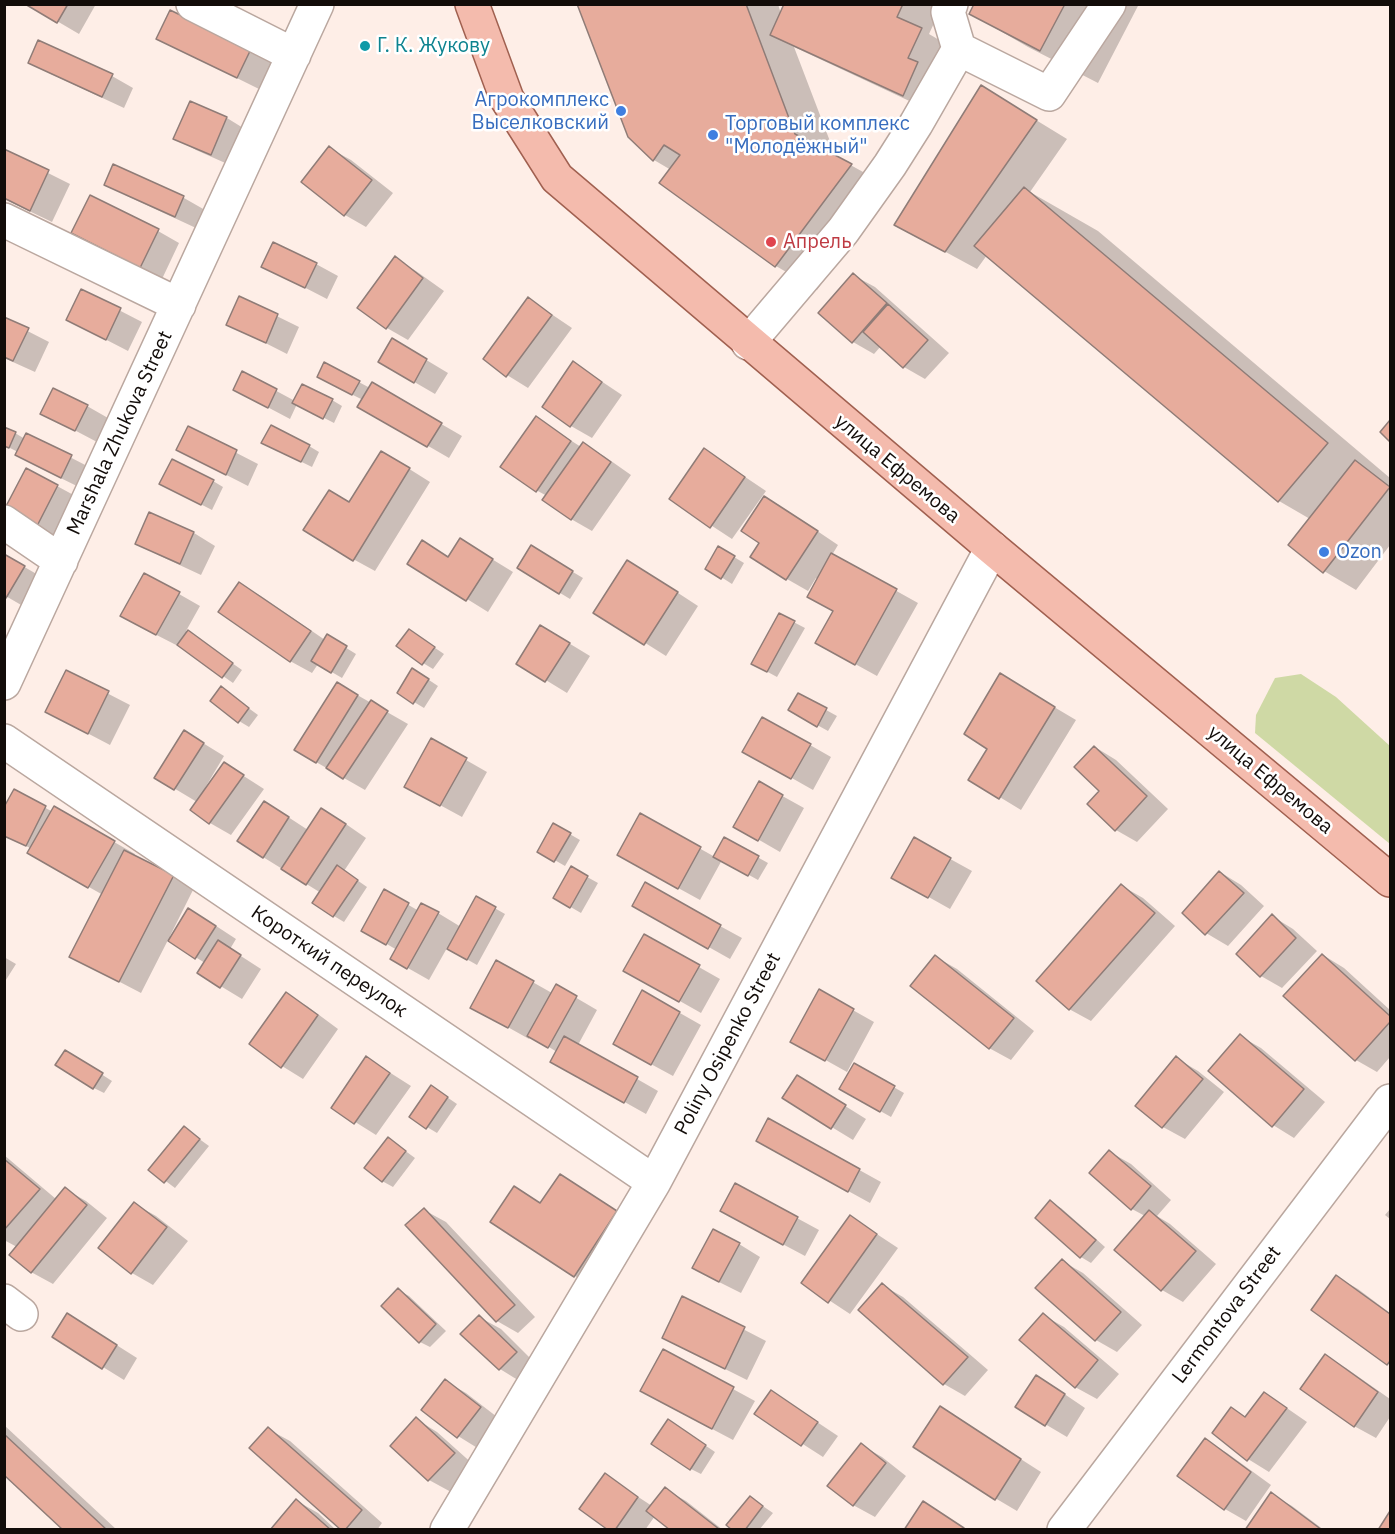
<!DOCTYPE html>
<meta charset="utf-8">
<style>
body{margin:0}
#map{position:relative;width:1395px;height:1534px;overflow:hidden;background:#feeee7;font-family:"IBM Plex Sans",sans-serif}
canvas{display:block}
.frame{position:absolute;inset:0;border:6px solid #120c09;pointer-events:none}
</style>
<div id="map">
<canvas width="1395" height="1534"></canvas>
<div class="frame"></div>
</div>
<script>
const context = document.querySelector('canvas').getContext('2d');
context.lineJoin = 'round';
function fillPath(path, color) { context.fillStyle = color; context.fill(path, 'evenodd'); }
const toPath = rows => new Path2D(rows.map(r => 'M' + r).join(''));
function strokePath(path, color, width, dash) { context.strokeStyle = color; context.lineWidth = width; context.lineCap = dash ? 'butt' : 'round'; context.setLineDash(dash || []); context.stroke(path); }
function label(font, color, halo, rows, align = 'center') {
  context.font = font + ' "IBM Plex Sans",sans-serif'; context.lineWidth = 5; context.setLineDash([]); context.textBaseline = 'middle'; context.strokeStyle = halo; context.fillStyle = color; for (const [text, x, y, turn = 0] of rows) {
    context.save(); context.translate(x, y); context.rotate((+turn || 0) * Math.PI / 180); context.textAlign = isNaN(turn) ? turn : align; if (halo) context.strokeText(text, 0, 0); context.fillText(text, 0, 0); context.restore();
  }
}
fillPath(toPath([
 [1301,674,1336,697,1390,746,1390,844,1255,733,1256,715,1275,678]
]), '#cfd9a5');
fillPath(toPath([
 [28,4,96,4,79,34],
 [579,4,778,4,781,14,785,4,943,4,929,34,953,48,935,113,794,47,836,157,892,188,817,290,776,266,662,183,671,170,654,160,630,136],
 [976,4,1139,4,1098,83,1028,47,971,14],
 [158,39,251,50,272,62,259,89],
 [30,62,112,76,133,88,124,108,51,74],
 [982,87,1067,139,1030,192,1098,231,1390,478,1390,545,1356,590,1324,571,1310,519,1279,501,987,255,977,269,896,225],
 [191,103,227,118,248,131,232,166,196,150,175,138],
 [329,148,351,160,393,193,366,227,345,215],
 [4,151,70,184,52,222,4,199],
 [114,166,184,198,205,210,196,228,127,196,106,184],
 [158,231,179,243,162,279,73,233],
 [395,258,416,271,444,291,408,340,387,328,359,308],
 [316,264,338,276,327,299,263,266],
 [853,275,875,287,949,353,925,379,904,367,881,346,874,354,853,342],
 [82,291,142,322,128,351,68,320],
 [240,298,299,327,287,354,228,324],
 [529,299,572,328,528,388,507,375,485,359],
 [4,319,49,342,35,372,4,358],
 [393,340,448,373,435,394,380,362],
 [574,363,622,395,592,438,571,426],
 [325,364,370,388,372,384,462,436,449,458,359,406,363,400,329,383],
 [243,373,295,401,332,400,342,406,334,423,297,404,290,419,256,401],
 [87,406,108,418,97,442,42,413],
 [536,418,581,447,583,444,604,456,631,475,592,531,571,519,547,496,536,490],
 [188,428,258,464,248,486,199,461],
 [15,433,25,439,27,435,93,469,83,489,38,467,17,455,18,452,4,445],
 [309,446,319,452,312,467,273,448],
 [705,450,766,491,732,539,671,499],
 [403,465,430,482,375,571,353,559],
 [213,481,223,487,212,510,171,489],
 [57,486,79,498,58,539,27,523],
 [786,510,838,545,832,555,918,603,877,676,817,643,835,611,818,579,816,578,808,591,787,579],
 [150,514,194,533,215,546,201,575,158,555,136,543],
 [531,547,583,578,570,599,519,568],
 [719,548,744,563,732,584,707,568],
 [482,553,513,572,488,612,409,563],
 [4,555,45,579,28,609,4,595],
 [649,574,698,606,666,656,596,612],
 [240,584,261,596,325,640,327,636,356,654,342,678,318,664,312,673,290,661],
 [179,594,200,606,186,631,242,670,233,683,179,645,178,646,143,628],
 [780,615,805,628,777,677,753,664],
 [419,637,444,654,433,669,423,663],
 [562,639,590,656,567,693,518,663],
 [66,672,130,705,110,745,47,712],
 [423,676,438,686,424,708,399,693],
 [338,684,408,724,365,790,316,762],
 [221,688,258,715,249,727,239,721],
 [1022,688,1076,720,1021,810,970,779],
 [799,695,837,716,828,731,790,710],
 [185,732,224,756,205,788,207,789,225,764,264,789,231,835,210,823,197,802,157,778],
 [431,740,487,772,462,817,427,798],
 [810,745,831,757,813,790,744,751],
 [1095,747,1116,760,1168,809,1137,842,1116,830,1101,791],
 [759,783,804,808,780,852,735,826],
 [14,791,53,812,55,808,135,854,134,856,194,888,170,936,172,937,210,922,236,939,230,949,261,969,242,999,199,973,205,963,168,940,141,993,93,968,103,895,29,853,32,849,16,841],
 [285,815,308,830,343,822,366,838,344,871,367,887,344,922,334,916,321,893,263,857],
 [640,815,715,857,725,839,768,863,758,880,722,860,700,900,640,867],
 [554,825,580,840,565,866,539,851],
 [914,839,972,871,950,909,893,877],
 [571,868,598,883,581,913,555,898],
 [1220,872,1241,885,1264,906,1228,946,1206,933],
 [1122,886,1143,898,1175,926,1091,1021,1069,1009],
 [384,891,419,911,438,913,461,927,477,898,505,914,477,965,447,948,429,980,392,959,397,950,363,930],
 [634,905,720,926,742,938,730,959],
 [1272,916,1293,929,1317,951,1282,988,1261,976,1238,954],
 [644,936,720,979,701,1013,625,970],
 [1323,955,1344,968,1390,1010,1390,1057,1377,1072,1356,1060],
 [4,957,16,964,4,983],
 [936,957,957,969,1034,1031,1011,1060,989,1048],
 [497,962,552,993,556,986,597,1010,578,1045,658,1091,646,1114,573,1073,557,1052,531,1036,529,1039,472,1007],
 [819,991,874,1022,847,1072,813,1053],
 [643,992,701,1025,673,1076,636,1056],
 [286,994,307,1006,338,1029,303,1079,282,1066],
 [1240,1036,1261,1048,1325,1102,1294,1138,1273,1125],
 [76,1058,112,1081,104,1093,94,1088],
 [367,1058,411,1086,376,1135,333,1108],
 [1176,1058,1198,1071,1224,1092,1185,1139,1163,1127,1137,1105],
 [855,1065,904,1093,891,1117,841,1089],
 [818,1089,866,1119,853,1140,784,1098],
 [441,1093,457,1104,437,1133,427,1127],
 [769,1120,881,1182,870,1203,779,1153],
 [184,1128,209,1146,175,1188,151,1170],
 [389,1139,415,1158,393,1187,382,1181],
 [1110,1152,1131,1164,1171,1200,1157,1216,1170,1224,1216,1264,1183,1302,1162,1290,1116,1250,1145,1216,1132,1209],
 [4,1155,56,1199,65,1189,86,1201,107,1218,53,1284,31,1272,17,1247,4,1240],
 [736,1185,819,1230,805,1256,743,1223],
 [515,1188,542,1204,581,1188,637,1225,596,1288,575,1276],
 [1050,1202,1061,1208,1105,1247,1091,1263,1081,1257,1037,1218],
 [135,1204,156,1216,188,1241,153,1285,132,1273],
 [1390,1209,1390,1219,1385,1215],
 [424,1210,446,1222,535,1317,518,1333,497,1321,407,1226],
 [851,1217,898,1248,850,1314,803,1283],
 [739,1244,760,1257,741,1293,715,1280],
 [1062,1261,1083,1273,1142,1325,1117,1352,1096,1340],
 [1337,1277,1358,1289,1390,1313,1390,1365,1313,1309],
 [882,1285,903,1297,988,1370,965,1396,944,1384],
 [398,1290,409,1296,446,1331,430,1347,420,1342],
 [683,1298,766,1341,747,1380,685,1349],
 [1043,1315,1064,1327,1119,1374,1097,1399,1075,1387],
 [479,1317,501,1329,537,1365,521,1382,500,1369],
 [88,1327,137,1358,124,1380,103,1367],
 [663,1351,755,1401,733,1440,663,1403],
 [1325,1356,1346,1368,1390,1399,1390,1417,1376,1438,1354,1426],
 [445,1381,466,1393,501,1420,479,1449,458,1436],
 [1057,1389,1085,1408,1067,1437,1045,1424],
 [772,1392,838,1436,823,1457,756,1414],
 [1265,1393,1307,1422,1269,1472,1248,1459,1231,1409,1246,1418],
 [941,1408,1041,1472,1017,1511,995,1498],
 [416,1419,437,1432,475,1466,451,1492,429,1480,392,1446],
 [4,1425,117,1530,65,1530,4,1473],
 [678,1427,715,1452,701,1474,691,1469],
 [268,1429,290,1441,382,1523,377,1530,344,1530],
 [1205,1440,1227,1453,1271,1485,1246,1521,1225,1509],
 [861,1445,882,1457,906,1476,875,1517,853,1505],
 [605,1475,652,1506,665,1489,686,1501,723,1530,672,1530,655,1516,645,1530,610,1530],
 [1271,1494,1292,1506,1324,1530,1247,1530],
 [751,1498,773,1513,759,1530,734,1530],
 [297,1501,318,1513,336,1530,272,1530]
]), '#0003');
const building = toPath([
 [25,4,68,4,57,23,25,4],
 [577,4,746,4,795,134,852,164,775,267,659,183,680,155,664,145,653,161,628,137,577,4],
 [784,4,903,4,897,17,922,28,908,58,918,62,903,96,770,35,784,4],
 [974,4,1065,4,1040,51,969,14,974,4],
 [170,10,251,49,237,78,156,39,170,10],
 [38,40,113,74,102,97,28,63,38,40],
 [981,85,1037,120,945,252,894,225,981,85],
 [190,101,227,117,211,155,173,139,190,101],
 [329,146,372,180,344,216,301,182,329,146],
 [4,149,49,170,30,211,4,198,4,149],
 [113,164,184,196,175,217,104,185,113,164],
 [1024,187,1328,443,1278,502,974,246,1024,187],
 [90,195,159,229,140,268,71,233,90,195],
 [273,242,317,263,305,288,261,267,273,242],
 [395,256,423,278,386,329,357,308,395,256],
 [853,273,887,303,852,343,818,313,853,273],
 [81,289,121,308,106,340,66,320,81,289],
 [239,296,278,314,266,343,226,325,239,296],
 [528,297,552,315,506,377,483,359,528,297],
 [888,304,928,340,903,368,863,332,888,304],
 [4,317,29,328,13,361,4,357,4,317],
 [392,338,427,359,414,383,378,362,392,338],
 [573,361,602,382,570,427,542,407,573,361],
 [324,362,360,381,352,395,317,377,324,362],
 [242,371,277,389,268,408,233,390,242,371],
 [372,382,442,423,427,447,357,407,372,382],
 [302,384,333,399,323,419,292,403,302,384],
 [53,388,88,405,75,431,40,414,53,388],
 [536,416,571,441,536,492,500,467,536,416],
 [1390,420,1390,442,1380,432,1390,420],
 [271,425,310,445,301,462,261,443,271,425],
 [188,426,237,450,226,475,176,450,188,426],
 [4,427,16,432,9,448,4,446,4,427],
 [26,433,72,455,61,478,15,455,26,433],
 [583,442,611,462,571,520,542,500,583,442],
 [704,448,745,477,710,528,669,499,704,448],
 [381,451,410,468,353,561,303,530,329,490,349,502,381,451],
 [172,459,214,480,201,505,159,484,172,459],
 [1355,460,1390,487,1323,573,1288,545,1355,460],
 [26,468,58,485,36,528,4,510,26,468],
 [764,496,818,531,786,580,750,557,759,543,741,531,764,496],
 [149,512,194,532,180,564,135,544,149,512],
 [460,538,493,559,466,601,407,564,422,540,448,557,460,538],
 [531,545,573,571,559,594,517,568,531,545],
 [718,546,735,556,721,579,705,569,718,546],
 [831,553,897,589,855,665,815,643,833,611,807,597,831,553],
 [4,554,25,566,6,598,4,597,4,554],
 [627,560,678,592,644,645,593,613,627,560],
 [144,573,180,592,156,635,120,616,144,573],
 [239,582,311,631,290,662,218,612,239,582],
 [779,613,795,621,767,672,751,664,779,613],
 [540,625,570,643,545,682,516,664,540,625],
 [409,629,435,647,422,665,396,646,409,629],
 [188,630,233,663,222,678,177,645,188,630],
 [327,634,347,646,331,673,311,661,327,634],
 [412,668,429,679,413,704,397,693,412,668],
 [66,670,109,691,88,734,45,712,66,670],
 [1000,673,1055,707,999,799,968,780,987,749,964,734,1000,673],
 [337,682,358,695,316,763,294,750,337,682],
 [221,686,249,708,238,723,210,701,221,686],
 [798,693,827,708,817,727,788,710,798,693],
 [371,700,388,711,343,779,326,768,371,700],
 [762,717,811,744,791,779,742,752,762,717],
 [184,730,204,743,174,790,154,778,184,730],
 [431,738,467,758,440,806,404,787,431,738],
 [1094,746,1147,796,1115,831,1087,804,1099,791,1074,767,1094,746],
 [224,762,244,775,209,824,190,810,224,762],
 [759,781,783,795,758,841,733,827,759,781],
 [14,789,46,806,26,846,4,836,4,807,14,789],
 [264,801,289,817,263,858,237,841,264,801],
 [54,806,115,841,88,888,27,853,54,806],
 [321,808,346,824,306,885,281,869,321,808],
 [640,813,701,847,678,889,617,855,640,813],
 [553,823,571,833,554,862,537,852,553,823],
 [724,837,759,856,748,876,713,857,724,837],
 [914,837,951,858,928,898,891,878,914,837],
 [124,850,174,875,119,982,69,957,124,850],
 [337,865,358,880,333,917,312,903,337,865],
 [571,866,588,876,570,908,553,898,571,866],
 [1219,871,1244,893,1205,935,1182,913,1219,871],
 [645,882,721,925,708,949,632,906,645,882],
 [1121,884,1155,913,1069,1010,1036,981,1121,884],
 [384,889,409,903,386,945,361,931,384,889],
 [476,896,496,907,467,960,447,949,476,896],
 [421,903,439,912,407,969,390,959,421,903],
 [188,908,216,926,195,959,168,941,188,908],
 [1272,914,1296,938,1260,977,1236,954,1272,914],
 [644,934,700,965,679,1002,623,971,644,934],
 [218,940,241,955,220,988,197,973,218,940],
 [1322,954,1390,1016,1390,1022,1355,1061,1283,996,1322,954],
 [935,955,1014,1018,989,1049,910,986,935,955],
 [496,960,534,981,508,1028,470,1008,496,960],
 [556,984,577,996,548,1048,527,1036,556,984],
 [819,989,854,1009,825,1061,790,1042,819,989],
 [642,990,680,1012,651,1065,613,1044,642,990],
 [286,992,318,1015,281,1068,249,1044,286,992],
 [1240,1034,1304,1089,1272,1127,1208,1071,1240,1034],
 [564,1036,638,1077,624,1103,550,1062,564,1036],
 [65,1050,103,1073,93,1089,55,1065,65,1050],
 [366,1056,390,1073,354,1124,331,1108,366,1056],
 [1176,1056,1203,1079,1162,1128,1135,1106,1176,1056],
 [854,1063,895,1086,880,1112,839,1089,854,1063],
 [797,1075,846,1105,831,1129,782,1098,797,1075],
 [431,1085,448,1097,426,1129,409,1117,431,1085],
 [768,1118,860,1169,848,1192,756,1141,768,1118],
 [184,1126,200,1139,164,1183,148,1170,184,1126],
 [388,1137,406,1151,382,1182,364,1168,388,1137],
 [1109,1150,1151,1186,1131,1210,1089,1173,1109,1150],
 [4,1159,40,1189,4,1230,4,1159],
 [560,1174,617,1211,574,1277,490,1222,514,1186,540,1203,560,1174],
 [735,1183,798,1217,783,1245,720,1211,735,1183],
 [65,1187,87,1205,31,1273,9,1255,65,1187],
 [1050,1200,1096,1240,1080,1258,1035,1218,1050,1200],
 [134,1202,167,1227,131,1274,98,1248,134,1202],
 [424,1208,515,1305,496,1322,405,1225,424,1208],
 [1149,1210,1196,1251,1161,1291,1114,1250,1149,1210],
 [850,1215,877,1234,828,1303,801,1283,850,1215],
 [713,1229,740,1243,719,1282,692,1268,713,1229],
 [1062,1259,1121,1312,1095,1341,1035,1288,1062,1259],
 [1336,1275,1390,1314,1390,1361,1387,1365,1311,1310,1336,1275],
 [882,1283,968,1357,943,1385,858,1310,882,1283],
 [398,1288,436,1324,419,1343,381,1306,398,1288],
 [682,1296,745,1327,725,1369,662,1338,682,1296],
 [67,1313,117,1345,102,1369,52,1337,67,1313],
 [1043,1313,1098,1360,1075,1388,1019,1340,1043,1313],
 [479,1315,517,1352,499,1370,460,1334,479,1315],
 [663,1349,734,1387,712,1429,640,1391,663,1349],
 [1325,1354,1378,1392,1354,1427,1300,1389,1325,1354],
 [1036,1375,1065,1394,1045,1426,1015,1407,1036,1375],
 [445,1379,481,1407,457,1438,421,1410,445,1379],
 [771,1390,818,1422,801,1446,754,1414,771,1390],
 [1264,1392,1287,1408,1247,1461,1212,1433,1231,1407,1245,1417,1264,1392],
 [940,1406,1021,1459,995,1500,913,1447,940,1406],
 [416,1417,455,1453,428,1481,390,1446,416,1417],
 [668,1419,706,1445,690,1470,651,1444,668,1419],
 [268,1427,362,1510,345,1530,341,1530,249,1448,268,1427],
 [4,1434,107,1530,63,1530,4,1475,4,1434],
 [1205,1438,1251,1472,1224,1510,1177,1476,1205,1438],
 [861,1443,886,1463,853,1506,827,1486,861,1443],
 [605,1473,638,1497,615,1530,608,1530,579,1509,605,1473],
 [665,1487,719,1529,719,1530,670,1530,646,1511,665,1487],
 [1271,1492,1322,1530,1245,1530,1271,1492],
 [750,1496,763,1506,745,1530,732,1530,726,1525,750,1496],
 [296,1499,331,1530,270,1530,296,1499],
 [923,1501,964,1528,962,1530,904,1530,923,1501],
 [1390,1511,1390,1530,1378,1530,1390,1511]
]);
fillPath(building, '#e7ac9c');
strokePath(building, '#8f7c77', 1.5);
const street = toPath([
 [193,4,294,55],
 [951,4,948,12,959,49],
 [4,220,179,305],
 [748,343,843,231,890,165,916,124,959,49,1049,94,1109,4],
 [4,522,61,561],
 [4,683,317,4],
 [4,741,654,1182],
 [4,1301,21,1314],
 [447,1530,654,1182,992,548],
 [1064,1530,1390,1101]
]);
const primary = toPath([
 [472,4,507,99,557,178,992,548,1390,880]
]);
strokePath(street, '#baa79f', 36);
strokePath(primary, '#a06050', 36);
strokePath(street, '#fff', 33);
strokePath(primary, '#f4bbad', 33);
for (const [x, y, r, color] of [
 [365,46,6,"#0f9aa8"],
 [621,111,6,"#3f7fe0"],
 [713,135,6,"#3f7fe0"],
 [771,242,6,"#e0444e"],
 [1324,552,6,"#3f7fe0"]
]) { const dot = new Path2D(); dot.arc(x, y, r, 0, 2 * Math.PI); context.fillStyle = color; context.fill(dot); strokePath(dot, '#fff', 2); }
label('20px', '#0d838f', '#fff', [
 ["Г. К. Жукову",377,46]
], 'left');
label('20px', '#366cbe', '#fff', [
 ["Агрокомплекс",609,100,"right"],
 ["Выселковский",609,123,"right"],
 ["Торговый комплекс",725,124],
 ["\"Молодёжный\"",725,147],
 ["Ozon",1336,552]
], 'left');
label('20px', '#be3a42', '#fff', [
 ["Апрель",783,242]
], 'left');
label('20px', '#120c09', '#fff', [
 ["Marshala Zhukova Street",120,433,-65],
 ["улица Ефремова",897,469,40],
 ["улица Ефремова",1270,780,40],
 ["Короткий переулок",329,962,34],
 ["Poliny Osipenko Street",728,1044,-62],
 ["Lermontova Street",1227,1315,-53]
]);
</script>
